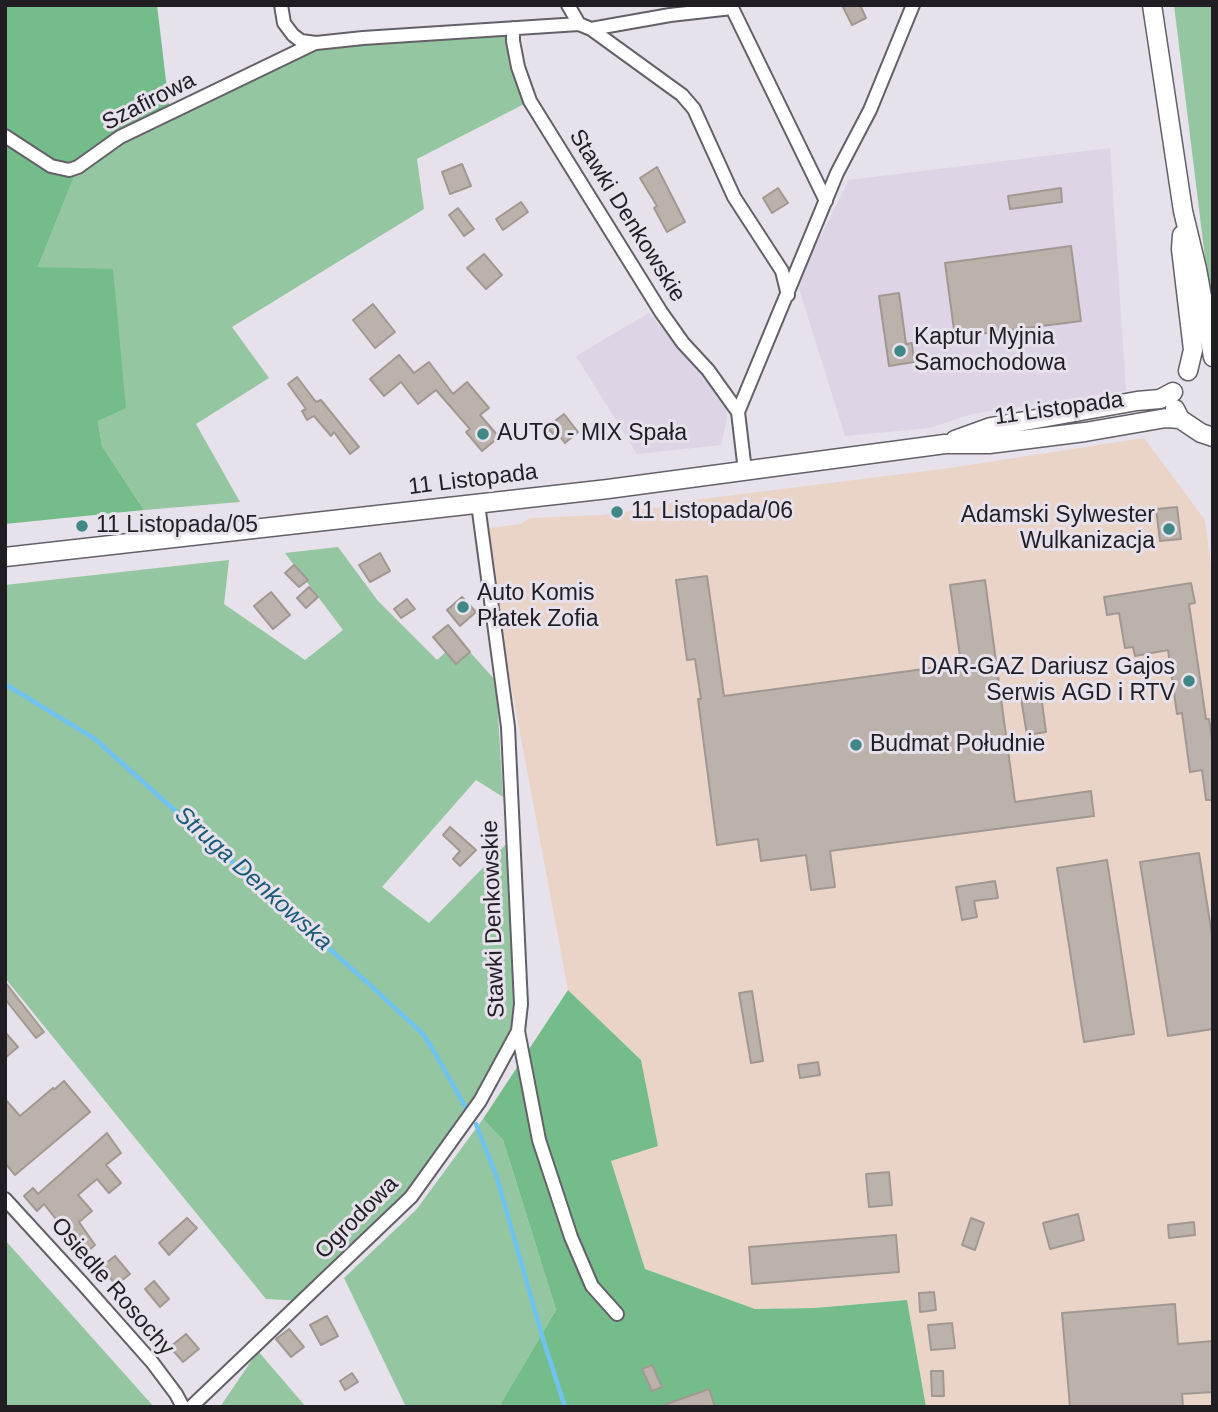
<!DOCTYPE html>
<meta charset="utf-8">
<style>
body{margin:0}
#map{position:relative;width:1218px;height:1412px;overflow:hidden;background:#e6e1eb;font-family:Arial,sans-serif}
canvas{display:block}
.frame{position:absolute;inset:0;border:7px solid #201e22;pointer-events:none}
</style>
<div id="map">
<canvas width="1218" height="1412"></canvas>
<div class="frame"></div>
</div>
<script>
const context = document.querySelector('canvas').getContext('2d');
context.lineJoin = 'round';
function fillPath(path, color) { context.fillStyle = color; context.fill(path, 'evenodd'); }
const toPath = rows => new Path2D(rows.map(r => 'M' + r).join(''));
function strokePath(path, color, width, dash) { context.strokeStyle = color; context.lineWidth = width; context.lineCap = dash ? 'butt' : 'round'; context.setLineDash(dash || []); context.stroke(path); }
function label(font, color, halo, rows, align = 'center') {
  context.font = font + ' Arial,sans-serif'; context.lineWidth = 6; context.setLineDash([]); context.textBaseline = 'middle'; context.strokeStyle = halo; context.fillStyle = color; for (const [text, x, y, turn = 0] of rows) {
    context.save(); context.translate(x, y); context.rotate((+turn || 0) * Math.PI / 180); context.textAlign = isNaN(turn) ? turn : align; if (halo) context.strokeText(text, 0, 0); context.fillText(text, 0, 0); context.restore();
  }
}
fillPath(toPath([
 [1110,148,1126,391,972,414,930,428,845,436,797,282,849,180],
 [649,313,703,376,726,408,727,419,721,445,637,454,576,356]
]), '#ddd4e5');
fillPath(toPath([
 [1144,438,1205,520,1213,581,1213,1407,926,1407,907,1300,815,1308,755,1309,645,1269,611,1161,641,1060,568,990,482,529,521,524,530,518,602,515,636,510,646,506,657,508,670,503,950,468]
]), '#ead4c8');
fillPath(toPath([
 [1174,5,1213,5,1213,323],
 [513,28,530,101,417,159,424,209,232,327,269,378,196,424,240,502,144,510,102,446,98,421,126,407,38,267,78,167,120,137,316,43],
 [338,547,378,601,437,660,459,640,496,681,503,797,476,780,382,887,429,923,512,838,518,1031,480,1101,411,1197,303,1301,266,1299,5,978,5,585,229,560,224,604,305,660,343,630,285,553],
 [483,1119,503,1140,556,1310,501,1403,502,1407,406,1407,344,1278,416,1210],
 [5,1240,154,1407,5,1407],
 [258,1351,306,1407,220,1407]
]), '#95c6a2');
fillPath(toPath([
 [5,5,157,5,170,114,78,167,38,267,113,269,126,408,98,421,102,446,144,510,5,524],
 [568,990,641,1060,658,1146,611,1161,645,1269,755,1309,815,1308,907,1300,926,1407,502,1407,501,1403,556,1310,503,1140,483,1119]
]), '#74bd8a');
strokePath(toPath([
 [5,684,95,739,370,985,423,1034,435,1053,466,1108],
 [476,1124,497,1178,543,1339,565,1407]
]), '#70c3f1', 4.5);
const building = toPath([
 [842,5,860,5,866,18,852,25,842,5],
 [462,164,471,186,450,194,442,172,462,164],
 [657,167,685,222,667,232,654,208,657,206,640,178,657,167],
 [778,188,788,203,772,213,763,198,778,188],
 [1061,188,1062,202,1010,209,1008,196,1061,188],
 [521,202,528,212,503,230,496,219,521,202],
 [458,208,474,229,464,236,449,215,458,208],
 [1071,246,1081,321,955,337,945,263,1071,246],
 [484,254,502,275,486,289,467,268,484,254],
 [899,293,906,344,912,343,914,362,889,366,879,296,899,293],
 [373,304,395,332,375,348,353,320,373,304],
 [399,355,414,373,429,362,453,394,467,382,489,408,480,415,499,437,482,451,466,432,470,429,436,390,418,404,401,382,384,396,370,379,399,355],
 [297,377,316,402,321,400,359,447,350,454,334,432,331,436,314,416,307,420,302,411,306,409,288,384,297,377],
 [564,414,578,432,565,443,557,433,554,435,547,427,564,414],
 [1177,507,1181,539,1160,541,1156,509,1177,507],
 [380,553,390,571,370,582,359,565,380,553],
 [294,565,308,580,299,587,285,573,294,565],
 [707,576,724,696,961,664,950,585,985,580,1015,802,1091,791,1094,816,830,851,835,887,811,890,806,855,761,861,758,839,717,845,698,699,701,699,695,659,687,660,676,580,707,576],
 [1191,583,1195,603,1189,604,1206,719,1209,719,1213,746,1213,800,1206,800,1202,770,1190,772,1182,713,1177,714,1168,650,1135,656,1133,647,1125,648,1119,613,1107,615,1104,597,1191,583],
 [309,587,318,597,306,608,297,598,309,587],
 [271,592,290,615,273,629,254,606,271,592],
 [462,597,476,612,460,626,447,610,462,597],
 [407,599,415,609,401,618,394,609,407,599],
 [448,625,470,652,456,664,433,637,448,625],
 [1041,695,1046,732,1027,735,1021,698,1041,695],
 [450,827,476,850,460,866,453,859,460,851,443,835,450,827],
 [1199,853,1213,941,1213,1029,1168,1036,1140,862,1199,853],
 [1107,860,1134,1034,1084,1042,1057,868,1107,860],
 [995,881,998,898,974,901,977,917,962,920,956,887,995,881],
 [5,982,44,1032,36,1038,5,999,5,982],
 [752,991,763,1061,751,1063,739,993,752,991],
 [5,1032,18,1047,5,1058,5,1032],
 [818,1062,820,1075,800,1078,798,1065,818,1062],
 [64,1081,90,1112,15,1175,5,1163,5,1099,20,1116,53,1088,55,1089,64,1081],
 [107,1133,121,1153,106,1165,121,1183,109,1193,97,1179,78,1195,92,1211,79,1222,95,1245,89,1250,63,1220,59,1223,44,1204,37,1211,24,1196,33,1188,38,1194,107,1133],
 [889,1172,892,1205,869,1207,866,1174,889,1172],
 [1078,1214,1084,1240,1050,1249,1043,1223,1078,1214],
 [187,1218,197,1228,169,1255,159,1243,187,1218],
 [971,1218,984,1223,975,1250,962,1245,971,1218],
 [1194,1222,1195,1235,1169,1238,1168,1225,1194,1222],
 [896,1235,899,1272,752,1284,749,1247,896,1235],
 [115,1256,130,1274,116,1285,101,1267,115,1256],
 [154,1281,169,1299,160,1307,145,1289,154,1281],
 [934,1292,936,1310,920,1312,919,1293,934,1292],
 [1175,1304,1178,1344,1213,1341,1213,1392,1182,1394,1183,1407,1070,1407,1062,1313,1175,1304],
 [327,1316,338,1336,321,1345,310,1325,327,1316],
 [952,1323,955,1348,931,1350,928,1325,952,1323],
 [289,1329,304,1347,291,1357,276,1339,289,1329],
 [186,1334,199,1349,183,1362,170,1347,186,1334],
 [652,1365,662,1387,652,1391,642,1369,652,1365],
 [931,1371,943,1371,944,1396,932,1396,931,1371],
 [352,1373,358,1382,345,1390,340,1381,352,1373],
 [709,1389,715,1407,664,1407,664,1405,709,1389]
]);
fillPath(building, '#bbb2ab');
strokePath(building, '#a29892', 2);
const street = toPath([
 [281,5,284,23,293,35,301,41,316,43,363,38,579,24,591,29,670,15,732,8,826,201],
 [568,5,579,24],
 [513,28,513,41,518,67,530,101,661,312,683,343,708,370,738,412,745,471],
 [591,29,682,95,694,109,734,197,782,271,788,295],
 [5,136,51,166,69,170,78,167,120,137,315,43],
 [738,412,837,173,870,110,913,5],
 [478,504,508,727,521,1004,518,1031,539,1140,571,1237,592,1286,617,1314],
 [5,1199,82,1283,152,1362,176,1394,183,1407],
 [191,1407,411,1197,480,1101,518,1031]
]);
const secondary = toPath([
 [1152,5,1183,211,1197,269,1213,357],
 [1182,235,1181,249,1193,350,1188,371],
 [1175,409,1180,419,1201,433,1213,437],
 [955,440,991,427,1137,401,1160,399,1173,392],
 [5,557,608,489,945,444,989,444,1085,432,1166,418,1180,419]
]);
strokePath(street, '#646068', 16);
strokePath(secondary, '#646068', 21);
strokePath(street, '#fff', 12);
strokePath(secondary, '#fff', 18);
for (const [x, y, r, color] of [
 [900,351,7,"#408888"],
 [483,434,7,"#408888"],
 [617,512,7,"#408888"],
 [82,526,7,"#408888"],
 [1169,529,7,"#408888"],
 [463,607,7,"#408888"],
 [1189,681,7,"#408888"],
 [856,745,7,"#408888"]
]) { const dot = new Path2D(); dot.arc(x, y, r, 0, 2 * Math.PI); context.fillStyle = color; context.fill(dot); strokePath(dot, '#e6e1eb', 2.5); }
label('23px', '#201e22', '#e6e1eb', [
 ["Szafirowa",149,102,-27],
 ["Stawki Denkowskie",627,216,58],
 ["11 Listopada",1059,409,-8],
 ["11 Listopada",473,480,-7],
 ["Stawki Denkowskie",494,919,-92],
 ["Ogrodowa",357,1218,-45],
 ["Osiedle Rosochy",112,1287,49]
]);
label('23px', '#201e22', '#e6e1eb', [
 ["Kaptur Myjnia",914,338],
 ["Samochodowa",914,364],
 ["AUTO - MIX Spała",497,434],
 ["11 Listopada/06",631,512],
 ["Adamski Sylwester",1155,516,"right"],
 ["Wulkanizacja",1155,542,"right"],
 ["11 Listopada/05",96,526],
 ["Auto Komis",477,594],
 ["Płatek Zofia",477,620],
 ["DAR-GAZ Dariusz Gajos",1175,668,"right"],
 ["Serwis AGD i RTV",1175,694,"right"],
 ["Budmat Południe",870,745]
], 'left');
label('italic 24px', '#1a5a79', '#e6e1eb', [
 ["Struga Denkowska",253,879,42]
]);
</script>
